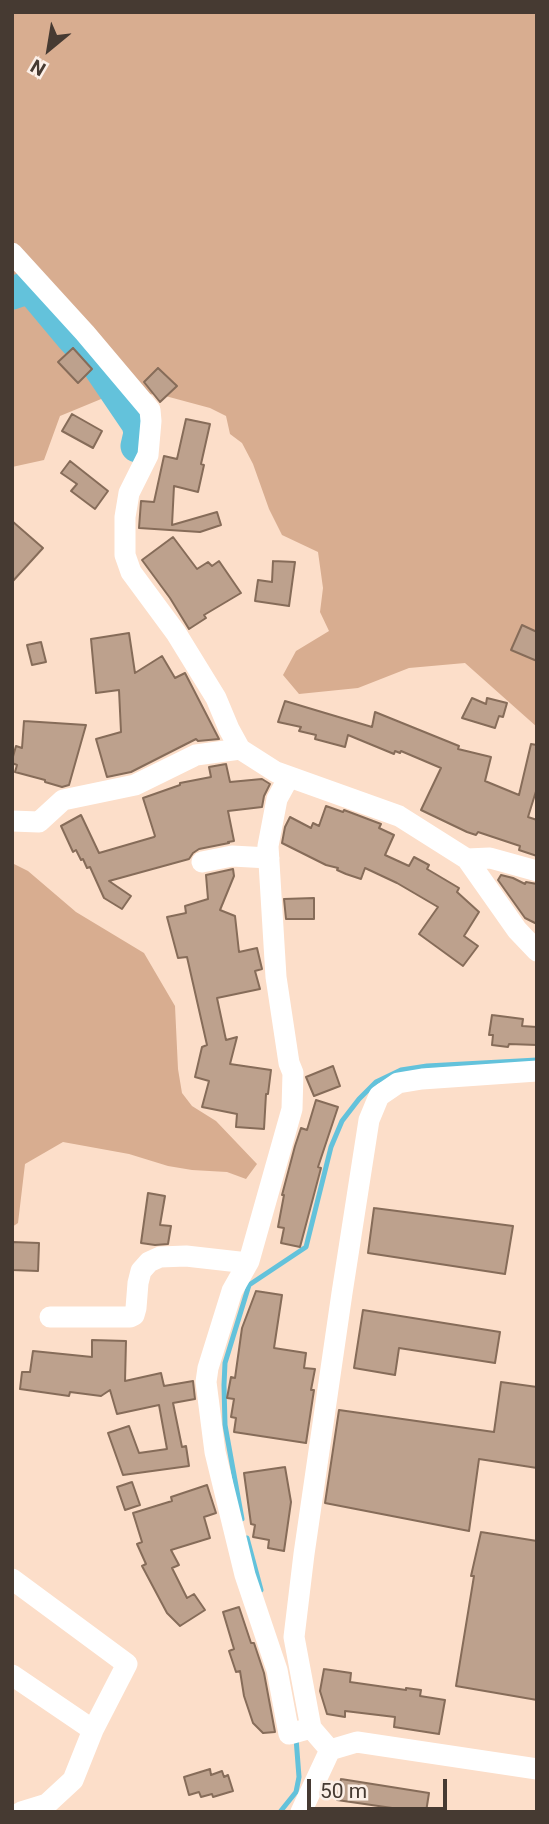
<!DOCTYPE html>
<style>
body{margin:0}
#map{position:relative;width:549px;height:1824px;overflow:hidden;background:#fcdec9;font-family:Roboto,sans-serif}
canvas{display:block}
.frame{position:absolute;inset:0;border:14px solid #463a32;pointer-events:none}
.north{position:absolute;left:14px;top:14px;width:70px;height:70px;-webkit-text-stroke:5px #fcefe7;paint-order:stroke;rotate:210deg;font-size:19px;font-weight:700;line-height:28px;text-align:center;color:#463a32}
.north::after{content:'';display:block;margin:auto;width:24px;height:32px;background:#463a32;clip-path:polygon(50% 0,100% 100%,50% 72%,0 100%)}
.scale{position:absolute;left:307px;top:1779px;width:140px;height:32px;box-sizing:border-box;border:4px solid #463a32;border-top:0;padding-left:9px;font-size:21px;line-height:24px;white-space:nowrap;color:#463a32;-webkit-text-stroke:5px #fcefe7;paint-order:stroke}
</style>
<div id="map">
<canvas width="549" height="1824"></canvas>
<div class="frame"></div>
<div class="north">N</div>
<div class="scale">50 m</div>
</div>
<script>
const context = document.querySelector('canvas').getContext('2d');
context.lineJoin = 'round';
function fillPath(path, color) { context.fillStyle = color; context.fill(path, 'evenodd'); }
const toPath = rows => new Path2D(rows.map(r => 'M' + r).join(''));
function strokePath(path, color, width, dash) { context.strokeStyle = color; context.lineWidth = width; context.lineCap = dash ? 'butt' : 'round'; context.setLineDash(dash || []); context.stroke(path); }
fillPath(toPath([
 [12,12,537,12,537,727,465,663,409,668,358,688,299,694,283,675,296,651,329,631,320,612,323,588,318,552,282,535,269,509,253,464,242,443,230,434,226,416,210,408,158,394,106,397,60,416,44,460,12,467],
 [12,863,28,871,76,912,144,953,175,1006,178,1069,182,1093,192,1106,216,1121,257,1164,246,1179,227,1172,192,1170,168,1166,129,1154,63,1142,25,1164,18,1223,12,1227]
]), '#d8ad90');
strokePath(toPath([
 [242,1519,225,1425,224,1385,225,1363,249,1285,306,1247,331,1147,342,1121,359,1099,376,1082,401,1070,427,1066,537,1060],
 [247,1538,261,1590],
 [280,1812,296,1792,299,1777,296,1738]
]), '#63c2db', 5);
strokePath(toPath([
 [12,293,30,287,71,336,98,365,138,424,140,433,137,446]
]), '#63c2db', 33);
const building = toPath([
 [73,348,92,369,78,383,58,362,73,348],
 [158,368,177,386,160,402,144,382,158,368],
 [72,414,102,431,93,448,62,431,72,414],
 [186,419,210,424,201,464,204,465,198,492,174,486,172,525,217,512,221,525,200,532,139,528,141,501,154,502,164,456,177,459,186,419],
 [70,461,108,491,95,509,71,491,77,484,61,473,70,461],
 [12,521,43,548,12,582,12,521],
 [173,537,197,569,208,562,212,566,219,561,241,593,204,615,206,618,189,629,170,598,142,560,173,537],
 [273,561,295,562,289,606,255,601,258,580,272,582,273,561],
 [522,625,537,632,537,661,511,650,522,625],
 [129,633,135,673,162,656,175,678,185,673,219,739,198,741,196,739,131,772,107,777,96,739,121,732,119,690,96,693,91,639,129,633],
 [41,642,46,662,32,665,27,645,41,642],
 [472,698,486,704,487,698,507,703,503,717,499,716,495,728,462,718,472,698],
 [285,701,372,727,375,712,459,746,458,749,491,757,485,781,519,795,531,744,537,745,537,788,528,817,537,820,537,856,519,850,520,846,478,832,476,835,467,832,421,810,441,768,401,751,400,753,395,751,394,754,348,735,345,747,315,739,316,735,299,731,301,727,278,722,285,701],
 [24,721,86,725,69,785,62,787,45,782,45,780,15,772,17,765,12,763,12,760,16,746,22,748,24,721],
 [226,764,230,782,262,779,270,784,264,796,262,807,228,811,234,841,228,842,229,843,199,849,193,853,189,859,109,881,131,896,122,909,104,898,90,867,87,868,83,859,81,860,76,850,73,852,61,826,81,815,99,853,154,837,155,836,143,798,180,785,180,783,211,777,209,767,226,764],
 [326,806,343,812,344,810,381,824,379,828,394,835,385,855,409,866,414,857,429,865,427,869,459,888,457,892,479,912,464,936,478,946,463,966,419,934,438,907,397,883,365,868,361,879,346,874,337,870,338,868,326,865,282,843,285,827,290,817,311,828,313,823,319,826,326,806],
 [233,869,234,876,220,910,235,916,239,952,257,948,262,969,255,971,260,989,217,998,226,1040,237,1037,230,1064,271,1070,268,1094,266,1094,264,1129,236,1127,237,1114,202,1107,209,1081,195,1077,202,1047,207,1045,187,957,178,958,167,917,186,913,185,906,208,899,206,875,233,869],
 [501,875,513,878,525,884,526,882,537,884,537,924,525,918,498,880,501,875],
 [314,898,314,919,286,919,284,899,314,898],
 [492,1015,523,1019,522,1026,537,1027,537,1045,509,1044,508,1047,492,1045,493,1035,489,1035,492,1015],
 [333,1066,340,1086,314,1096,306,1077,333,1066],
 [316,1100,338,1107,318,1167,321,1168,300,1247,281,1243,284,1228,278,1227,284,1195,282,1195,295,1146,301,1128,307,1130,316,1100],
 [148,1193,165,1196,160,1225,171,1226,168,1244,155,1245,141,1243,148,1193],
 [374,1208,513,1226,505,1274,368,1253,374,1208],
 [12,1242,39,1243,38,1271,12,1270,12,1242],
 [256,1291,282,1295,274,1348,306,1353,304,1368,315,1369,311,1390,314,1390,306,1443,234,1432,236,1418,231,1417,234,1399,227,1398,231,1377,235,1378,242,1328,256,1291],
 [363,1310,500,1332,495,1363,399,1348,395,1375,354,1368,363,1310],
 [92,1340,126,1341,125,1381,161,1373,164,1386,193,1381,195,1399,173,1403,182,1447,186,1446,189,1466,123,1475,108,1433,129,1426,139,1453,167,1449,159,1405,117,1414,110,1390,101,1396,70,1392,69,1396,20,1389,22,1372,30,1372,33,1351,92,1357,92,1340],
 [501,1382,537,1387,537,1468,479,1459,469,1531,325,1503,339,1410,494,1432,501,1382],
 [285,1467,291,1502,284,1551,268,1548,269,1540,253,1537,255,1525,251,1524,244,1473,285,1467],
 [132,1482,140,1505,125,1510,117,1487,132,1482],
 [207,1485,216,1513,204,1517,210,1538,171,1550,179,1565,172,1568,187,1598,194,1594,205,1610,180,1626,167,1613,142,1566,146,1564,137,1544,142,1542,133,1513,172,1501,171,1497,207,1485],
 [481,1532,537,1541,537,1700,456,1686,474,1576,471,1576,481,1532],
 [239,1607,251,1643,254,1643,264,1673,275,1732,263,1733,253,1723,244,1696,240,1671,236,1672,229,1651,234,1649,223,1612,239,1607],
 [324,1669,351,1673,350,1682,406,1690,406,1688,421,1690,420,1696,445,1700,439,1734,394,1727,395,1717,345,1711,345,1717,327,1714,320,1691,324,1669],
 [210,1769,211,1775,222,1771,224,1777,228,1775,233,1791,213,1797,212,1794,201,1797,199,1792,189,1795,184,1777,210,1769],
 [341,1779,429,1793,426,1812,399,1812,399,1809,337,1800,341,1779]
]);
fillPath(building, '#bda18d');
strokePath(building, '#866c59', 2);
strokePath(toPath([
 [12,253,85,333,150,410,151,421,148,455,129,493,125,517,125,555,131,572,176,633,216,698,229,729,240,749,276,772,399,816,467,859,517,930,537,951],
 [289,777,277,799,268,846,276,977,289,1063,293,1073,292,1109,249,1261,232,1291,208,1368,206,1382,215,1452,245,1575,277,1670,289,1734,311,1728],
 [12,821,39,822,63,800,135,785,196,755,240,749],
 [467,859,490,858,537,871],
 [202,862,232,856,269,858],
 [50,1317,130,1317,134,1315,136,1308,138,1283,141,1271,149,1262,160,1257,186,1256,248,1263],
 [12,1579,127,1664,93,1730,73,1780,47,1804,21,1812],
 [12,1675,93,1730],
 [330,1750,311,1728,294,1637,304,1554,342,1293,369,1120,379,1096,398,1083,422,1079,537,1071],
 [301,1812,330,1750,357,1742,537,1769]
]), '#fff', 21);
</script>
